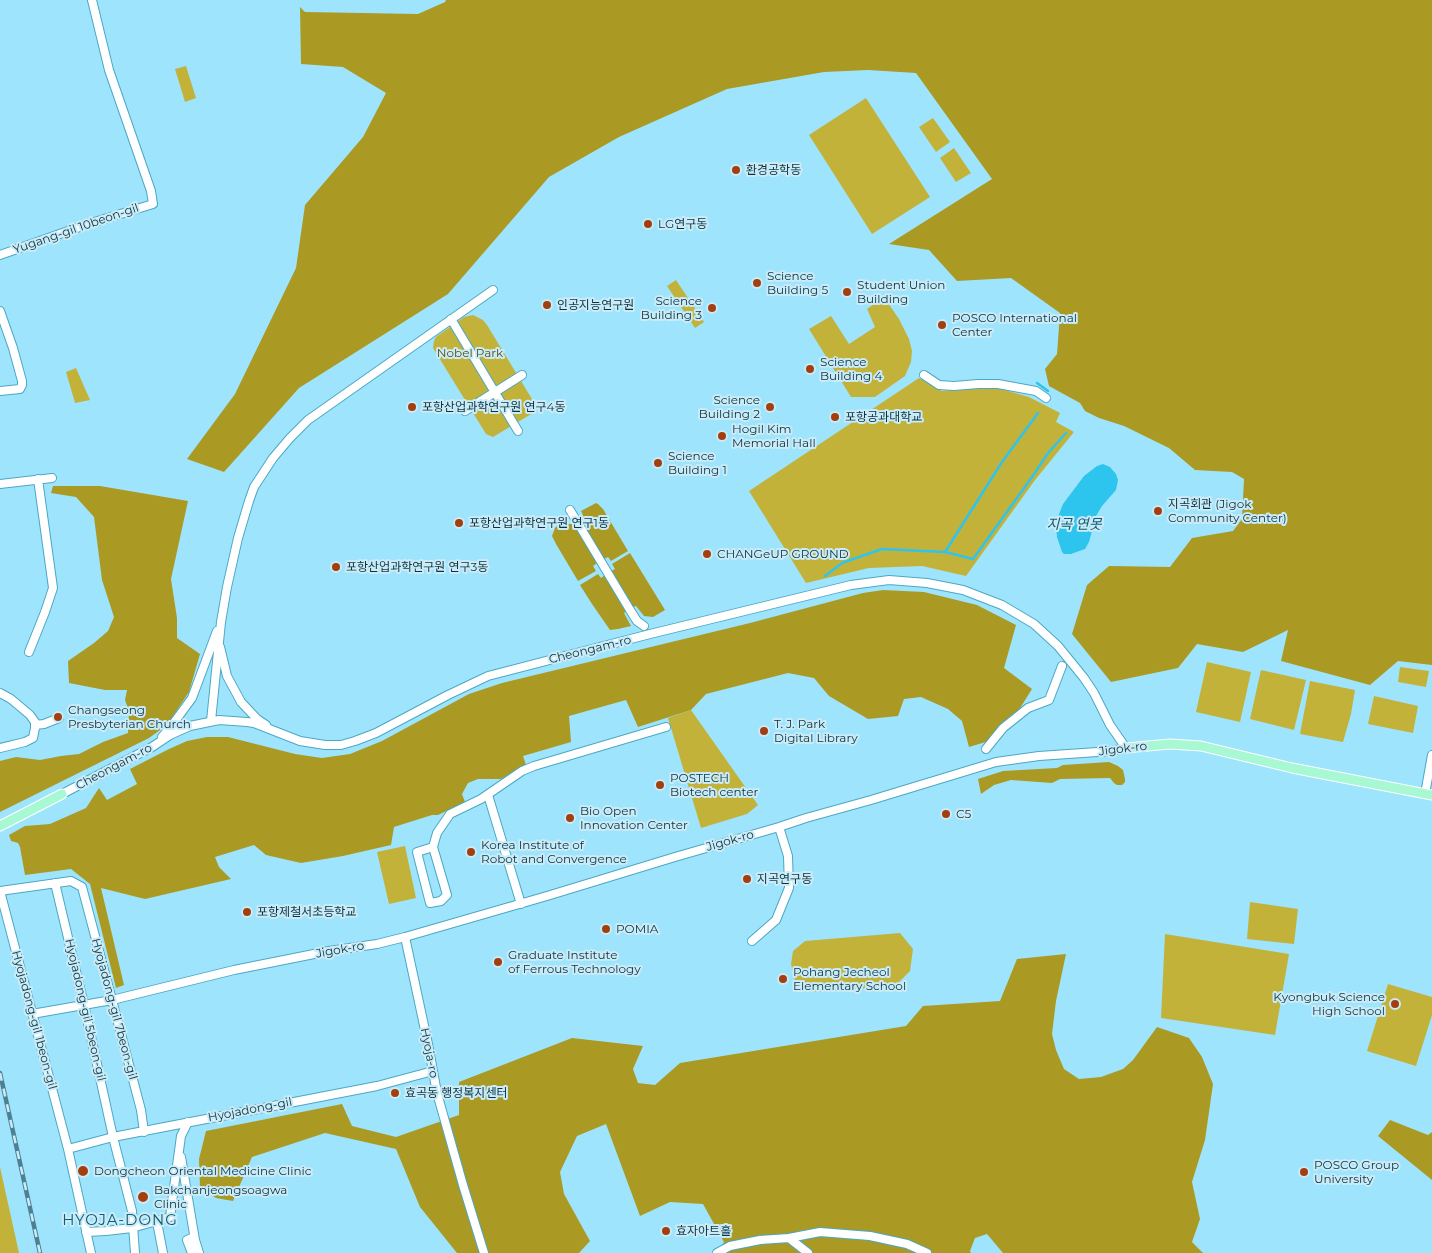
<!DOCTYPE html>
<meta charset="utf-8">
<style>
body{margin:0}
canvas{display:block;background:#9ee4fc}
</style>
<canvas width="1432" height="1253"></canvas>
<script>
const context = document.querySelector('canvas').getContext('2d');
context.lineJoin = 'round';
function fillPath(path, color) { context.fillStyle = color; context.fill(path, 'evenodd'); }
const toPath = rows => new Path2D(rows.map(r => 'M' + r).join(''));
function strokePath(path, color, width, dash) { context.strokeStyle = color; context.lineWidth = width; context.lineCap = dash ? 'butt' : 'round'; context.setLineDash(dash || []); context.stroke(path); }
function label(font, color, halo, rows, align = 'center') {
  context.font = font + ' Montserrat,"Noto Sans KR",sans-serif'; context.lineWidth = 4; context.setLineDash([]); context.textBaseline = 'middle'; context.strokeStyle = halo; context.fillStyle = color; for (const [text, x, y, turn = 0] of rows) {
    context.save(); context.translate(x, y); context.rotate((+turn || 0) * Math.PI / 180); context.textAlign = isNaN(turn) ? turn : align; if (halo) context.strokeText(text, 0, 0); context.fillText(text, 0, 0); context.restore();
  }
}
fillPath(toPath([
 [186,66,196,98,185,102,175,69],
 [866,98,930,197,872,234,809,135],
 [933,118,950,142,936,152,919,127],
 [954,148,971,173,956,182,940,158],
 [676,280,704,322,695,328,667,286],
 [884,297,899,319,909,339,912,351,911,362,905,376,875,397,851,397,809,329,831,316,849,344,875,327,867,309],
 [473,315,483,320,487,325,535,404,533,413,493,437,486,434,433,348,434,341,436,337,464,317],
 [76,368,90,400,75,403,66,372],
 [919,378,942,391,994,387,1029,397,1060,413,1056,422,1074,432,1035,480,966,576,922,566,869,568,806,583,749,491],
 [1207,662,1251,672,1240,722,1196,712],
 [1400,667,1429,671,1426,687,1398,682],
 [1261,670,1306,680,1294,730,1250,719],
 [1310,681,1355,690,1351,714,1343,742,1300,734],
 [1374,696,1418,706,1413,733,1368,724],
 [691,710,758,805,747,814,701,828,668,718],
 [405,846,416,898,389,904,377,852],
 [1250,902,1298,909,1294,944,1247,939],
 [900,933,913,949,910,971,895,986,813,992,795,981,791,964,793,951,805,941],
 [1165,934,1289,954,1275,1035,1161,1018],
 [1388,984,1432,997,1432,1015,1416,1066,1367,1051],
 [0,1167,19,1253,0,1253]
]), '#c3b23a');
fillPath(toPath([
 [446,0,1432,0,1432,665,1398,661,1370,685,1281,661,1288,630,1243,652,1197,644,1178,668,1111,682,1072,634,1087,585,1109,566,1170,567,1192,538,1233,531,1242,519,1244,479,1232,472,1195,470,1169,448,1124,426,1099,418,1085,411,1080,403,1049,386,1045,369,1057,354,1060,313,1011,278,957,281,929,250,889,244,992,179,916,73,868,70,824,72,727,89,619,137,549,177,448,294,299,388,224,472,187,459,235,394,296,268,305,205,363,137,386,93,343,67,301,64,300,7,305,12,418,14,445,2],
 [53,486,100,486,188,501,171,579,177,618,177,638,200,654,189,692,167,725,149,738,0,812,0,761,16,757,40,760,61,756,79,754,103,742,128,733,129,711,125,700,127,690,105,690,69,683,68,661,94,643,108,631,114,617,102,580,94,517,76,497,51,493],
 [596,503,598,504,603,509,628,551,611,561,608,557,604,559,580,520,583,515,581,511],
 [564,521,566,524,574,524,597,563,593,566,596,571,578,581,556,544,552,536,555,528],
 [630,553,665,610,653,617,644,616,636,606,633,607,611,571,615,569,612,564],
 [598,574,601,578,605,575,627,611,624,613,631,626,618,629,610,630,592,604,580,585],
 [883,590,924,592,977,605,1016,625,1004,668,1032,689,1002,737,969,747,962,721,948,709,921,697,904,699,898,716,868,719,829,696,814,678,788,673,706,694,691,710,638,727,626,700,569,716,571,742,523,756,526,765,501,779,478,779,468,783,462,794,465,802,438,815,432,815,394,827,391,845,343,856,301,863,266,855,254,845,215,857,219,867,231,879,145,899,101,888,124,985,116,988,90,884,71,869,25,875,20,847,18,843,11,841,9,835,25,826,50,824,86,808,99,788,107,800,137,784,130,769,169,749,187,741,207,737,228,737,295,754,322,758,350,754,382,741,469,694,502,683,750,623,863,593],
 [1109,762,1118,766,1123,770,1125,779,1125,782,1122,785,1117,785,1114,783,1110,778,1060,779,1052,783,1011,780,994,785,981,794,978,779,1003,771,1057,768,1063,765],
 [1066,954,1056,1001,1052,1034,1056,1050,1064,1069,1079,1079,1101,1077,1123,1069,1133,1060,1157,1027,1189,1038,1202,1057,1213,1084,1205,1140,1192,1182,1200,1219,1192,1242,1203,1253,1003,1253,987,1234,975,1238,970,1251,971,1253,717,1253,724,1242,703,1204,670,1202,640,1216,606,1124,577,1136,560,1172,564,1194,590,1241,579,1253,457,1253,420,1207,396,1149,325,1133,252,1157,233,1201,216,1198,200,1188,199,1159,206,1131,342,1104,352,1126,396,1137,459,1115,459,1082,572,1038,643,1046,633,1069,638,1083,655,1085,680,1063,906,1026,923,1006,1000,1001,1017,959],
 [1390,1120,1428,1135,1432,1132,1432,1180,1378,1136]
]), '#aa9a23');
fillPath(toPath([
 [1103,464,1110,467,1116,474,1118,480,1116,490,1102,506,1096,516,1089,542,1085,549,1071,554,1064,554,1062,552,1057,537,1056,526,1059,514,1063,504,1084,476,1097,466]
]), '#2dc5ed');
strokePath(toPath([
 [1037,383,1048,391],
 [945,552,1002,462,1038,413],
 [825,576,842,563,882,549,945,552,973,559,1032,477,1048,453,1066,433]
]), '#2dc5ed', 2.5);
const minor = toPath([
 [0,255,88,224,153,204,151,191,109,70,92,0],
 [0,311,13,348,22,381,22,385,20,389,0,391],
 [451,319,518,431],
 [924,375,939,385,954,386,978,384,998,384,1036,391,1046,398],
 [465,411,522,375],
 [0,484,52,478],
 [570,510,630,610,637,621,644,626],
 [220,647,227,676,241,702,257,719,266,725],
 [29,652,45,612,53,588,38,479],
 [0,693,11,699,30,715,35,722,35,728,33,738,25,742,0,748],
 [211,721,221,622,227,587,238,538,249,501,254,487,273,458,290,438,308,420,493,290],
 [35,725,44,724,59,718],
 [162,737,170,728,192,698,217,631],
 [986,749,1003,728,1028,708,1049,700,1062,666],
 [1425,794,1432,755],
 [488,795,521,904],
 [433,847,447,895,441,901,430,903,417,852,433,847,437,833,450,814,481,799,522,771,534,766,666,727],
 [55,883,84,1005,113,1137,132,1211,135,1253],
 [0,891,68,1149,91,1253],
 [0,891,71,881,82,887,112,1000,141,1110,144,1132],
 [405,937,428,1044,437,1093,463,1185,484,1253],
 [752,941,776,920,789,888,788,856,779,827],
 [32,1014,112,1000,234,970,329,951,377,944,405,937,547,896,675,857,779,827,806,818,871,800,996,762,1039,756,1112,751,1126,748,1110,725,1094,693,1084,678,1058,646,1034,624,1002,605,963,590,927,583,889,580,851,585,650,634,488,676,448,695,376,733,355,741,341,745,325,745,300,741,254,723,247,722,219,720,190,726,170,735,152,747,62,794],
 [68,1149,113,1137,377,1086,433,1071],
 [181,1157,195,1240,199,1253],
 [157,1222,163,1253],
 [86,1232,106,1231,132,1228,170,1217,181,1136,188,1122],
 [789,1238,820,1232,870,1236,907,1244,927,1253],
 [192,1253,187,1240,194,1237],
 [717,1253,730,1246,760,1240,789,1238,808,1253]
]);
const major = toPath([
 [1126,748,1170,744,1201,746,1292,768,1432,795],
 [0,826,62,794]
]);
strokePath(minor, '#4ba8c4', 10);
strokePath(major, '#fff', 11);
strokePath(minor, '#fff', 8);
strokePath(major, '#a7f8d3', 9);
const rail = toPath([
 [0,1073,40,1253]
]);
strokePath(rail, '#4c8193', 4.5);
strokePath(rail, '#caebf7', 2.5, [8]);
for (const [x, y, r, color] of [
 [736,170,5,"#a33e0f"],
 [648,224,5,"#a33e0f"],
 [757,283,5,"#a33e0f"],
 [847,292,5,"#a33e0f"],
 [547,305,5,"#a33e0f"],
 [712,308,5,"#a33e0f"],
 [942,325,5,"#a33e0f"],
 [810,369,5,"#a33e0f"],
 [412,407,5,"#a33e0f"],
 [770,407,5,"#a33e0f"],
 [835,417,5,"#a33e0f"],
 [722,436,5,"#a33e0f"],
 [658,463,5,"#a33e0f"],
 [1158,511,5,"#a33e0f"],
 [459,523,5,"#a33e0f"],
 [707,554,5,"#a33e0f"],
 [336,567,5,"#a33e0f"],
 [58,717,5,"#a33e0f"],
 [764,731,5,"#a33e0f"],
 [660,785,5,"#a33e0f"],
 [946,814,5,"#a33e0f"],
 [570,818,5,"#a33e0f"],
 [471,852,5,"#a33e0f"],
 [747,879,5,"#a33e0f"],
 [247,912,5,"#a33e0f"],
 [606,929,5,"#a33e0f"],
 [498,962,5,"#a33e0f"],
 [783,979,5,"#a33e0f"],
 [1395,1004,5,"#a33e0f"],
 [395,1093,5,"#a33e0f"],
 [83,1171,6,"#a33e0f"],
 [1304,1172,5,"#a33e0f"],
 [143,1197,6,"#a33e0f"],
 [666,1231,5,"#a33e0f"]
]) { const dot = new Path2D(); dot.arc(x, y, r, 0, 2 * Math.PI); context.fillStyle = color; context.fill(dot); strokePath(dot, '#caebf7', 2); }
label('12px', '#0c3440', '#caebf7', [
 ["환경공학동",746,170],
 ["LG연구동",658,224],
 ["Science",767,276],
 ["Building 5",767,290],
 ["Student Union",857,285],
 ["Building",857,299],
 ["Science",702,301,"right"],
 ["Building 3",702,315,"right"],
 ["인공지능연구원",557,305],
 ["POSCO International",952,318],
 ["Center",952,332],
 ["Science",820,362],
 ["Building 4",820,376],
 ["Science",760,400,"right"],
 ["Building 2",760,414,"right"],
 ["포항산업과학연구원 연구4동",422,407],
 ["포항공과대학교",845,417],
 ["Hogil Kim",732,429],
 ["Memorial Hall",732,443],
 ["Science",668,456],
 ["Building 1",668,470],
 ["지곡회관 (Jigok",1168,504],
 ["Community Center)",1168,518],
 ["포항산업과학연구원 연구1동",469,523],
 ["CHANGeUP GROUND",717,554],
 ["포항산업과학연구원 연구3동",346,567],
 ["Changseong",68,710],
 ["Presbyterian Church",68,724],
 ["T. J. Park",774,724],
 ["Digital Library",774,738],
 ["POSTECH",670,778],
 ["Biotech center",670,792],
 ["Bio Open",580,811],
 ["Innovation Center",580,825],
 ["C5",956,814],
 ["Korea Institute of",481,845],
 ["Robot and Convergence",481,859],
 ["지곡연구동",757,879],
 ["포항제철서초등학교",257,912],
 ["POMIA",616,929],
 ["Graduate Institute",508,955],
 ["of Ferrous Technology",508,969],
 ["Pohang Jecheol",793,972],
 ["Elementary School",793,986],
 ["Kyongbuk Science",1385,997,"right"],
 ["High School",1385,1011,"right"],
 ["효곡동 행정복지센터",405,1093],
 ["POSCO Group",1314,1165],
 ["University",1314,1179],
 ["Dongcheon Oriental Medicine Clinic",94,1171],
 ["Bakchanjeongsoagwa",154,1190],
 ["Clinic",154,1204],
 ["효자아트홀",676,1231]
], 'left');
label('12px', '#0c3440', '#caebf7', [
 ["Yugang-gil 10beon-gil",76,229,-19],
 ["Cheongam-ro",590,650,-14],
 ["Jigok-ro",1123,749,-7],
 ["Cheongam-ro",114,767,-28],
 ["Jigok-ro",730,841,-16],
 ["Jigok-ro",340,950,-10],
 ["Hyojadong-gil 7beon-gil",114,1009,75],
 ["Hyojadong-gil 5beon-gil",85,1010,77],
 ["Hyojadong-gil 1beon-gil",34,1020,75],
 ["Hyoja-ro",429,1053,79],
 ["Hyojadong-gil",250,1110,-11]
]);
label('12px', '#554d11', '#caebf7', [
 ["Nobel Park",470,353]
]);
label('italic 14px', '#0d5d72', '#caebf7', [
 ["지곡 연못",1074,525]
]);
context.letterSpacing = '1px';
label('15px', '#0e5d71', '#caebf7', [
 ["HYOJA-DONG",120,1221]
]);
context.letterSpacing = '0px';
</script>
